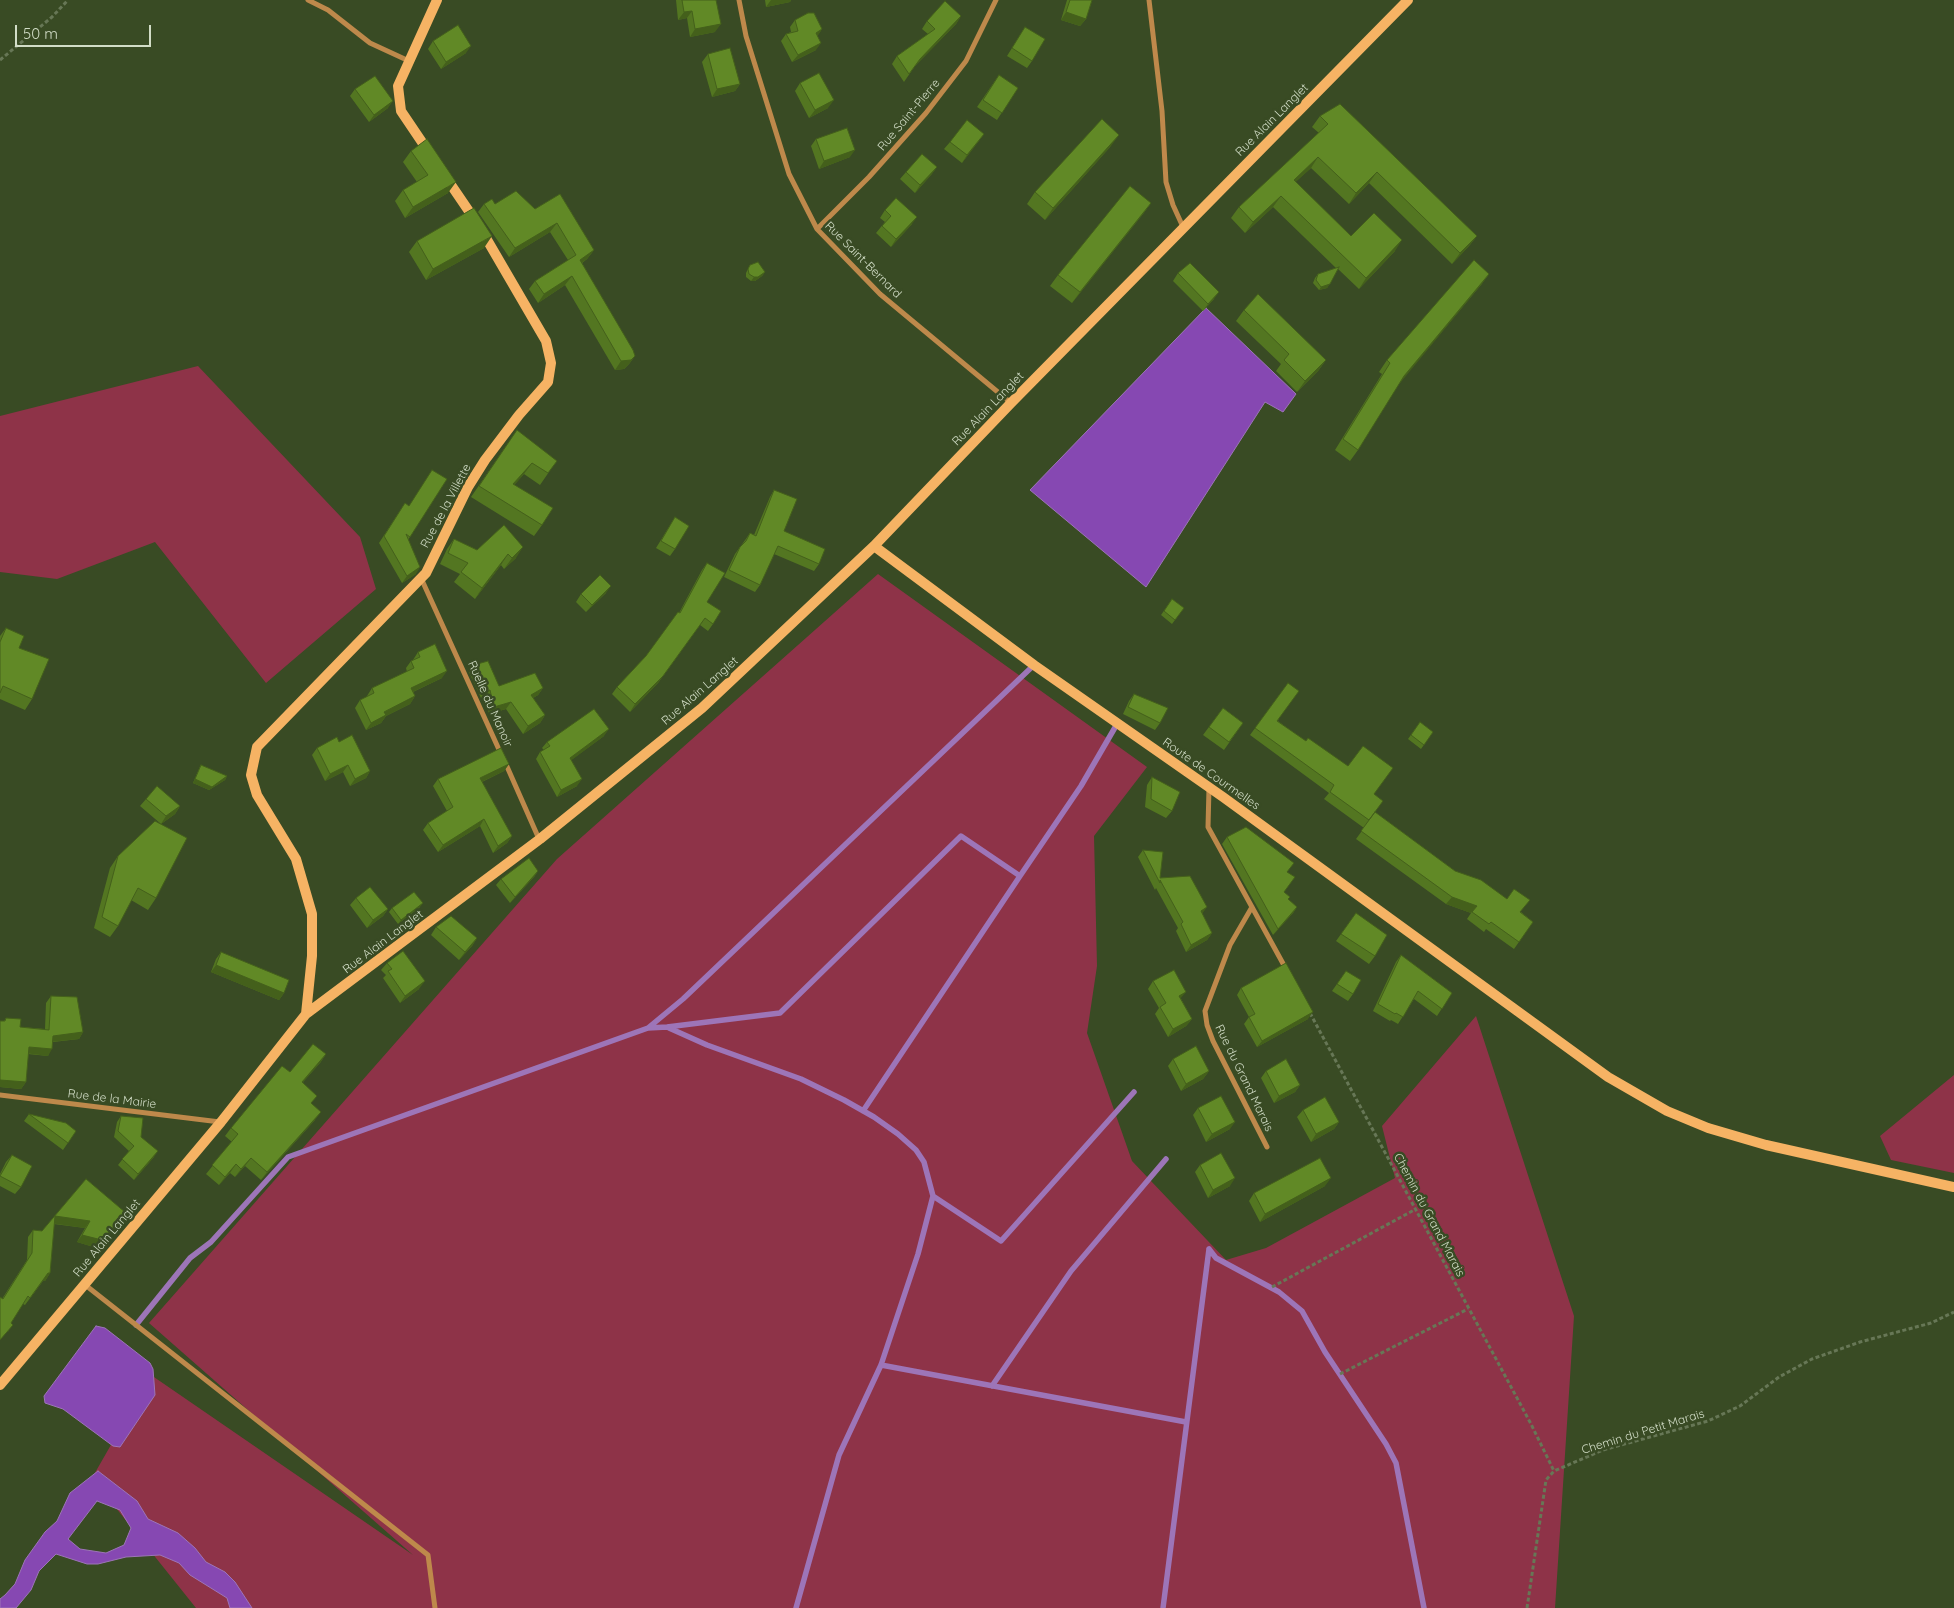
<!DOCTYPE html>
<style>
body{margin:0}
#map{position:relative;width:1954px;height:1608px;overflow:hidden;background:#394b24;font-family:Quicksand,sans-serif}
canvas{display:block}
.scale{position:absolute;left:15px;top:25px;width:136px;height:22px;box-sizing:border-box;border:2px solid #d2ddc7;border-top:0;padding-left:6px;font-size:15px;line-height:18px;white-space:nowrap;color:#d2ddc7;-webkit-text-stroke:4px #394b24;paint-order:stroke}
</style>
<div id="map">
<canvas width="1954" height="1608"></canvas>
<div class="scale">50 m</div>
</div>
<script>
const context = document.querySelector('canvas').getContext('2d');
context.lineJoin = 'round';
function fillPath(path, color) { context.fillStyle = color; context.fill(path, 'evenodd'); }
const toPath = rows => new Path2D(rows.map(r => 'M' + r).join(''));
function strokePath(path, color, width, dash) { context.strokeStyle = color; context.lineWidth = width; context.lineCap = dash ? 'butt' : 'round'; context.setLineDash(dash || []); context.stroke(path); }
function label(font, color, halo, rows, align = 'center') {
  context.font = font + ' Quicksand,sans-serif'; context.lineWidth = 5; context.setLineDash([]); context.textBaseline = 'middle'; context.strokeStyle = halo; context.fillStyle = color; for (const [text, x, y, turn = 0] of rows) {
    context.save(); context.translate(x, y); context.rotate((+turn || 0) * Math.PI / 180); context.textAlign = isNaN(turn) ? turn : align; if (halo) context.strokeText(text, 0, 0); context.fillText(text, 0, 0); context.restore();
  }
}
fillPath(toPath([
 [198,366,360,537,376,589,266,683,155,542,57,579,0,572,0,416],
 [878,574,1147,767,1094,836,1097,966,1087,1033,1132,1161,1226,1260,1266,1248,1395,1178,1382,1126,1476,1016,1574,1316,1555,1608,196,1608,92,1478,151,1375,413,1555,149,1323,557,859],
 [1954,1075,1954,1173,1891,1160,1880,1136]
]), '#8e3348');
const water = toPath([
 [1206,308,1296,394,1283,412,1265,402,1146,587,1030,490,1206,308],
 [96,1326,105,1328,150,1363,153,1369,155,1395,120,1447,113,1446,63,1409,45,1403,44,1396,96,1326],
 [98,1471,137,1501,148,1519,178,1533,195,1548,206,1562,225,1572,235,1582,252,1608,230,1608,227,1598,190,1575,179,1563,160,1555,126,1557,98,1564,87,1564,56,1554,39,1571,31,1590,16,1608,0,1608,0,1599,5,1595,15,1584,25,1560,45,1532,57,1521,70,1493,98,1471],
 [97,1501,120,1510,131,1528,124,1545,106,1553,80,1549,68,1539,97,1501]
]);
fillPath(water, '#8648b2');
strokePath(water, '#9d75b8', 1);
strokePath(toPath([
 [648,1028,683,999,1034,665],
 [669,1028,707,1045,801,1079,844,1100,874,1117,898,1134,916,1150,924,1162,933,1196,918,1254,881,1365,839,1455,796,1608],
 [863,1111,1020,876],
 [933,1196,1001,1241,1134,1092],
 [1209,1249,1216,1258,1279,1292,1302,1311,1325,1352,1386,1444,1396,1463,1424,1608],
 [136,1325,190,1258,211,1242,288,1157,648,1028,667,1027,780,1013,961,836,1020,876,1081,786,1117,724],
 [881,1365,1186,1422],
 [992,1386,1071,1271,1166,1159],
 [1163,1608,1209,1249]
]), '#9d75b8', 5.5);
strokePath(toPath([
 [0,60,52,17,68,0],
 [1310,1013,1531,1424,1554,1471],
 [1272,1287,1416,1209],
 [1340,1374,1468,1309],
 [1527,1608,1546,1480,1554,1471,1603,1450,1708,1421,1740,1406,1779,1377,1812,1359,1860,1342,1931,1323,1954,1312]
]), '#677756', 3, [4, 2.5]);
strokePath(toPath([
 [308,0,328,10,370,43,409,61],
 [739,0,746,36,789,174,817,229,880,294,1011,403],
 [1149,0,1162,111,1166,182,1173,205,1183,227],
 [817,229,869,177,926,113,966,61,996,0],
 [421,578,501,754],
 [505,762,539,839],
 [1209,788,1208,827,1286,969],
 [1252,907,1230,945,1205,1011,1207,1025,1213,1041,1267,1147],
 [0,1095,220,1122],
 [84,1284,428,1555,435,1608]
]), '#be894b', 5);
strokePath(toPath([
 [430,154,401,111,398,86,437,0],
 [874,546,1034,665,1223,797,1608,1077,1667,1111,1708,1128,1766,1145,1954,1187],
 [306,1014,312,956,312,914,296,859,257,795,251,775,257,747,426,573,468,487,485,460,519,415,548,382,551,363,546,341,479,226,445,176],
 [0,1385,221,1122,306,1014,540,839,702,708,874,546,1011,403,1408,0]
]), '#f6b364', 10);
fillPath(toPath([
 [676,0,716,0,715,32,690,37,687,18,678,20],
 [765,0,791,0,790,2,766,7],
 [1067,0,1092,0,1086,19,1080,26,1061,20],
 [961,16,956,24,915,66,904,82,892,64,897,56,928,34,922,29,927,21],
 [795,20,822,29,817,36,816,50,792,62,781,41,786,34,791,32,790,27],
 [1025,27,1032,61,1027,68,1007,56],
 [433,41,466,53,441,69,428,49],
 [708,54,740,84,735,91,712,97,702,62],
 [999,75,1018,88,997,120,977,107],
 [800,83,828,108,809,118,795,91],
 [355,89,388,108,369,122,350,96],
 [1320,116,1477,236,1469,246,1452,264,1369,183,1349,204,1311,168,1295,182,1351,236,1395,251,1359,289,1338,269,1327,288,1319,290,1313,283,1315,278,1318,274,1336,268,1273,207,1245,233,1231,218,1239,207,1319,133,1312,127],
 [984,134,962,163,944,149,950,142],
 [816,139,850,157,819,169,811,146],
 [1111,146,1045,220,1027,204,1035,192],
 [411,151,448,193,405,218,395,201,403,190,417,182,403,162],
 [937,167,931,175,915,193,900,179,906,172],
 [560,194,594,250,587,259,582,263,635,356,629,364,624,369,615,370,565,285,538,303,529,289,535,281,568,260,550,232,509,257,478,212,484,204,535,209],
 [1151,203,1143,214,1072,303,1050,286,1058,275],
 [885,210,912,224,891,247,876,233,885,222,880,218],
 [417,241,484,248,426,280,409,252],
 [750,265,765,272,762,276,755,281,751,281,746,277,746,273],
 [1178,273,1214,299,1203,311,1173,281],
 [1489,274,1481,285,1399,383,1358,450,1350,461,1335,450,1382,374,1379,372,1387,360],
 [1244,310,1326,360,1318,371,1297,392,1276,371,1281,364,1236,321],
 [517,430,549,472,540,485,524,474,514,485,542,525,534,536,471,497],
 [447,479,408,540,416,574,402,583,379,543,405,503,409,506],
 [774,490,784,531,819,564,814,571,774,554,760,585,755,592,724,577,735,554,740,547,743,543,750,533,754,535,770,497],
 [675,517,675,549,670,556,656,548],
 [504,525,516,558,504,569,501,565,475,599,454,582,460,574,440,564,447,549,454,539,477,550],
 [707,563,707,602,713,624,708,631,700,625,658,683,630,712,612,694,617,687,646,656,679,613,702,570],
 [606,593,586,612,576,602,581,594],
 [1172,599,1184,608,1172,624,1161,615],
 [6,628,19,648,32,699,25,710,0,699,0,636],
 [418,652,442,678,413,692,415,696,410,704,386,716,381,723,366,730,355,708,360,700,367,697,367,696,372,688,407,672,406,668,411,661,413,660],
 [474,665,499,686,543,688,538,695,533,698,545,715,540,723,523,734,506,709,489,714,485,697,481,698,469,672],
 [1288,683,1278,721,1374,794,1375,812,1455,871,1521,912,1533,922,1514,949,1486,929,1484,932,1467,919,1471,913,1446,904,1356,839,1364,828,1324,799,1329,793,1250,735],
 [1134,694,1160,723,1155,730,1123,714,1129,701],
 [1223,708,1243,723,1224,750,1203,735],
 [1420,722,1433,732,1421,749,1408,739],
 [604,736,571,760,577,786,557,797,536,759,540,752,544,750,542,748,547,742],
 [339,742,370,771,366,778,350,786,343,772,325,781,312,755,317,748],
 [509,764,504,771,482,782,512,836,507,843,493,853,480,826,438,852,423,830,428,823,447,811,433,786,438,779],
 [201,765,227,776,225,780,209,790,193,783,199,769],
 [1152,777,1172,811,1166,818,1145,807,1147,785],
 [146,799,180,806,175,814,161,824,140,806],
 [1227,837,1287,872,1284,892,1288,899,1297,907,1293,913,1273,935,1222,844],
 [1143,850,1160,878,1202,914,1212,933,1207,940,1186,952,1176,931,1178,928,1156,888,1155,890,1138,857],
 [118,856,156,898,148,910,131,900,118,926,110,937,94,928,110,868],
 [538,871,534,877,510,903,496,885,501,879],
 [356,898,388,909,383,916,367,928,350,905],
 [420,907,398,924,389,912,392,908],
 [1356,913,1375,956,1369,964,1336,941],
 [436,927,477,938,472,946,459,960,431,935],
 [221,952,284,993,279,1000,211,972,216,959],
 [1401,955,1452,993,1437,1016,1414,999,1398,1024,1391,1020,1390,1021,1373,1011,1396,962],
 [387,963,419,989,400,1003,383,978,386,975,381,970],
 [1346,971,1353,994,1348,1001,1332,991],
 [1153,981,1181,999,1192,1019,1186,1026,1168,1037,1155,1014,1159,1008,1148,989],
 [1241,988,1308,1019,1257,1047,1244,1024,1249,1017,1237,995],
 [51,996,83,1032,79,1039,53,1042,48,1056,28,1054,26,1082,21,1089,0,1087,0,1021,4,1021,6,1018,20,1027,45,1029,46,1003],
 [326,1054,320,1063,303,1082,312,1104,315,1120,261,1180,245,1166,235,1177,230,1173,219,1185,206,1174,232,1142,225,1136,231,1128],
 [1173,1059,1209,1071,1203,1079,1181,1091,1168,1066],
 [1266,1071,1300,1085,1295,1092,1274,1103,1261,1078],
 [1198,1108,1230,1129,1206,1142,1193,1115],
 [1303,1110,1339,1122,1334,1129,1311,1142,1297,1117],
 [29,1114,76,1131,63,1150,24,1121],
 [121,1116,141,1137,154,1157,134,1180,118,1165,129,1151,114,1137,117,1122],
 [12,1155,21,1187,15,1194,0,1186,0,1174,6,1162],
 [1200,1165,1230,1186,1208,1198,1195,1172],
 [86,1179,126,1213,121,1220,97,1248,77,1242,85,1228,54,1224,50,1273,45,1281,43,1281,25,1305,23,1304,11,1323,8,1332,2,1299,27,1260,28,1237,33,1230,42,1231],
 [1325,1186,1260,1222,1249,1201,1254,1193]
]), '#537621');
fillPath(toPath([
 [771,0,791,0,790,2,766,7],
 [692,11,687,18,678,20,684,12],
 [1066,12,1086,19,1080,26,1061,20],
 [961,16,956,24,915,66,904,82,920,59],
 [721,24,715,32,690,37,695,29],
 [822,29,817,37,816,33],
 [821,43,816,50,792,62,798,55],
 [471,46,466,53,441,69,446,62],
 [740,84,735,91,712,97,717,89],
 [834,100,828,108,809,118,815,110],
 [393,101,388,108,369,122,374,115],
 [984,134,979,141,962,163,967,155],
 [1119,135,1111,146,1045,220,1053,208],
 [855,150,850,157,819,169,824,161],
 [1318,157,1311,168,1286,191,1294,180],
 [937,167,931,175,915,193,920,185],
 [1377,172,1369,183,1349,204,1356,193],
 [456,182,448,193,405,218,413,207],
 [1281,196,1273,207,1245,233,1253,222],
 [1151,203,1143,214,1072,303,1080,292],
 [917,217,912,224,891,247,896,239],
 [557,223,550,232,509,257,515,248],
 [492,236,484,248,426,280,433,269],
 [1477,236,1469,246,1452,264,1460,253],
 [1402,240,1395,251,1359,289,1366,278],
 [594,250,587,259,574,268,580,260],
 [765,272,762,276,755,281,751,281,754,277],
 [1489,274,1481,285,1396,388,1404,376],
 [572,276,565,285,538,303,544,294],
 [1330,284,1327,288,1319,290,1321,287],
 [1219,292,1214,299,1203,311,1208,304],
 [635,356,629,364,624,369,615,370,621,361],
 [1326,360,1318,371,1297,392,1305,381],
 [532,463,524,474,505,496,513,484],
 [523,547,516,558,504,569,512,558],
 [508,554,501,565,475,599,482,588],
 [420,567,416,574,402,583,407,576],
 [611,586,606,593,586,612,592,605],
 [705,618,658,683,630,712,635,704],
 [447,671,442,678,406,695,411,688],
 [543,688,538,695,526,702,531,695],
 [490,690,485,697,481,698,486,691],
 [415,696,410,704,386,716,381,723,366,730,371,723,384,712],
 [511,702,506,709,489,714,494,707],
 [545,715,540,723,523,734,528,726],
 [609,729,604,736,565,765,570,758],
 [509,764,504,771,475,785,480,778],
 [348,765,343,772,325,781,330,774],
 [370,771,366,778,350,786,355,779],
 [227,776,225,780,209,790,193,783,195,779],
 [582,779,577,786,557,797,561,790],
 [180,806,175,814,161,824,166,816],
 [484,819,480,826,438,852,443,845],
 [512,836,507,843,493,853,498,846],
 [538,871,534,877,510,903,515,897],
 [1452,897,1477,906,1471,913,1446,904],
 [423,903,420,907,398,924,401,920],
 [1207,907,1202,914,1201,911],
 [1297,907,1293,913,1273,935,1278,929],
 [388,909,383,916,367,928,373,920],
 [1212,933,1207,940,1186,952,1191,945],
 [477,938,472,946,459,960,465,952],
 [216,965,284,993,279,1000,211,972],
 [425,981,419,989,400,1003,405,996],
 [1186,992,1180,999,1179,996],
 [1313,1012,1308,1019,1257,1047,1262,1041],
 [1192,1019,1186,1026,1168,1037,1173,1029],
 [83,1032,79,1039,49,1042,53,1036],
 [29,1047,52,1049,48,1056,25,1053],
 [326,1054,320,1063,296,1090,302,1082],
 [1209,1071,1203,1079,1181,1091,1186,1084],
 [0,1080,26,1082,21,1089,0,1087],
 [1300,1085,1295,1092,1274,1103,1279,1096],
 [321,1112,315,1120,261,1180,267,1172],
 [1235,1122,1230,1129,1206,1142,1212,1134],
 [1339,1122,1334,1129,1311,1142,1316,1134],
 [158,1151,154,1157,134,1180,138,1174],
 [251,1158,245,1166,235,1177,241,1169],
 [236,1164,230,1173,219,1185,225,1177],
 [1235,1178,1230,1186,1208,1198,1213,1190],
 [1331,1178,1325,1186,1260,1222,1265,1214],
 [126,1213,121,1220,97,1248,77,1242,82,1235],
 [55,1216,90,1221,85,1228,50,1223],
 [48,1273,50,1273,45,1281,43,1281,25,1305]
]), '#44601b');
const building = toPath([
 [682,0,716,0,721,24,695,29,692,11,684,12,682,0],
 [1070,0,1092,0,1086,19,1066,12,1070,0],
 [945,1,961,16,920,59,909,74,897,56,935,29,927,21,945,1],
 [808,13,814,13,822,29,816,33,821,43,798,55,786,34,798,31,795,20,808,13],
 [458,25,471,46,446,62,433,41,458,25],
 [1025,27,1045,39,1032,61,1012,48,1025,27],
 [730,48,740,84,717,89,708,54,730,48],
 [819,73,834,100,815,110,800,83,819,73],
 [999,75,1018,88,1002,113,983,100,999,75],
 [375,76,393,101,374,115,355,89,375,76],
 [1340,104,1477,236,1460,253,1377,172,1356,193,1318,157,1294,180,1351,236,1374,213,1402,240,1366,278,1281,196,1253,222,1239,207,1328,124,1320,116,1340,104],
 [1102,119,1119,135,1053,208,1035,192,1102,119],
 [967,120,984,134,967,155,950,142,967,120],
 [847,128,855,150,824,161,816,139,847,128],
 [427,139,456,182,413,207,403,190,428,175,411,151,427,139],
 [922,154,937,167,920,185,906,172,922,154],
 [1130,186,1151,203,1080,292,1058,275,1130,186],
 [516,191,535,209,560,194,594,250,580,260,633,350,635,356,631,360,621,361,572,276,544,294,535,281,576,255,557,223,515,248,484,204,492,199,495,204,516,191],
 [896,198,917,217,896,239,882,226,891,216,885,210,896,198],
 [474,208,492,236,433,269,417,241,474,208],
 [1474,260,1489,274,1404,376,1358,450,1343,439,1390,363,1387,360,1474,260],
 [758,262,765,272,758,277,754,277,749,274,748,269,750,265,758,262],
 [1190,263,1219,292,1208,304,1178,273,1190,263],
 [1339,267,1330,284,1321,287,1316,280,1318,274,1339,267],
 [1258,294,1326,360,1305,381,1284,360,1289,354,1244,310,1258,294],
 [517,430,557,461,548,473,532,463,513,484,553,508,542,525,479,486,517,430],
 [432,470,447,479,410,537,406,534,420,567,407,576,384,536,405,503,409,506,432,470],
 [774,490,797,499,784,531,825,549,819,564,778,546,760,585,729,570,740,547,746,541,750,533,756,536,774,490],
 [675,517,689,526,675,549,661,541,675,517],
 [504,525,523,547,512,558,508,554,482,588,461,572,468,563,448,553,454,539,477,550,504,525],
 [707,563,725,573,707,602,721,611,713,624,705,618,663,676,635,704,617,687,646,656,678,612,680,613,707,563],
 [600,575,611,586,592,605,581,594,600,575],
 [1172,599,1184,608,1175,620,1164,611,1172,599],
 [6,628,24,636,19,648,49,659,32,699,3,686,0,693,0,642,6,628],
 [435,644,447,671,411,688,415,696,384,712,386,715,371,723,360,700,374,693,372,688,414,668,411,661,420,657,418,652,435,644],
 [488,661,499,686,535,673,543,688,531,695,545,715,528,726,511,702,494,707,490,690,486,691,474,665,488,661],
 [1288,683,1299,691,1277,721,1306,741,1308,738,1348,766,1363,746,1393,768,1374,794,1383,801,1369,820,1330,792,1334,785,1255,728,1288,683],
 [1134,694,1168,708,1160,723,1128,707,1134,694],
 [1223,708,1243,723,1229,742,1209,727,1223,708],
 [594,709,609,729,570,758,582,779,561,790,540,752,550,746,547,742,594,709],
 [1420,722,1433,732,1424,745,1411,735,1420,722],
 [352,735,370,771,355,779,348,765,330,774,317,748,337,737,339,742,352,735],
 [501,748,509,764,480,778,512,836,498,846,484,819,443,845,428,823,453,807,438,779,501,748],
 [201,765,227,776,212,787,195,779,201,765],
 [1152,777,1180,792,1172,811,1151,799,1152,777],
 [157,786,180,806,166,816,146,799,157,786],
 [1375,812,1455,871,1481,880,1507,899,1514,889,1530,900,1520,912,1533,922,1519,942,1491,922,1489,924,1472,912,1477,906,1452,897,1361,831,1375,812],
 [155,821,187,838,156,898,138,888,118,926,102,917,118,856,155,821],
 [1246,827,1294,863,1287,872,1295,877,1284,892,1290,897,1288,899,1297,907,1278,929,1227,837,1246,827],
 [1143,850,1163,852,1160,878,1190,876,1207,907,1201,911,1212,933,1191,945,1181,924,1183,922,1160,880,1160,883,1143,850],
 [529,858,538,871,515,897,501,879,529,858],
 [370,887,388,909,373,920,356,898,370,887],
 [414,892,423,903,401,920,392,908,414,892],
 [1356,913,1387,935,1375,956,1341,934,1356,913],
 [451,916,477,938,465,952,436,927,451,916],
 [403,951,425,981,405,996,388,971,392,969,387,963,403,951],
 [221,952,289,980,284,993,216,965,221,952],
 [1401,955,1452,993,1442,1009,1418,991,1403,1017,1396,1013,1395,1014,1378,1004,1401,955],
 [1286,963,1313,1012,1262,1041,1249,1017,1255,1014,1241,988,1286,963],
 [1174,970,1186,992,1179,996,1192,1019,1173,1029,1160,1007,1166,1003,1153,981,1174,970],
 [1346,971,1361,980,1353,994,1337,984,1346,971],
 [51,996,77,997,83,1032,53,1036,52,1049,29,1047,26,1082,0,1080,0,1021,5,1021,6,1018,21,1019,20,1027,49,1030,51,996],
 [313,1044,326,1054,302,1082,317,1096,311,1103,321,1112,267,1172,251,1158,241,1169,236,1164,225,1177,212,1165,238,1134,231,1128,282,1066,290,1072,313,1044],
 [1196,1046,1209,1071,1186,1084,1173,1059,1196,1046],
 [1286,1059,1300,1085,1279,1096,1266,1071,1286,1059],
 [1221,1096,1235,1122,1212,1134,1198,1108,1221,1096],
 [1325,1097,1339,1122,1316,1134,1303,1110,1325,1097],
 [29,1114,66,1123,76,1131,68,1143,29,1114],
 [121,1116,143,1118,141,1137,158,1151,138,1174,122,1159,134,1146,118,1131,121,1116],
 [1221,1153,1235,1178,1213,1190,1200,1165,1221,1153],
 [12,1155,32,1166,21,1187,0,1176,12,1155],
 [1320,1158,1331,1178,1265,1214,1254,1193,1320,1158],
 [86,1179,126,1213,102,1240,82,1235,90,1221,55,1216,50,1273,48,1273,30,1298,28,1296,11,1323,13,1325,0,1340,0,1297,3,1299,32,1253,33,1230,42,1231,86,1179]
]);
fillPath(building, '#618926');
strokePath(building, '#44601b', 1);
label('12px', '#d2ddc7', '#394b24', [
 ["Rue Saint-Pierre",909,115,-50],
 ["Rue Alain Langlet",1272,120,-45],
 ["Rue Saint-Bernard",863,260,45],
 ["Rue Alain Langlet",988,409,-46],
 ["Rue de la Villette",446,506,-62],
 ["Rue Alain Langlet",700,691,-41],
 ["Ruelle du Manoir",490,704,66],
 ["Route de Courmelles",1211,774,35],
 ["Rue Alain Langlet",383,942,-37],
 ["Rue du Grand Marais",1244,1078,64],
 ["Rue de la Mairie",112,1099,7],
 ["Chemin du Grand Marais",1429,1215,62],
 ["Rue Alain Langlet",107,1238,-50],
 ["Chemin du Petit Marais",1643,1432,-17]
]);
</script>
